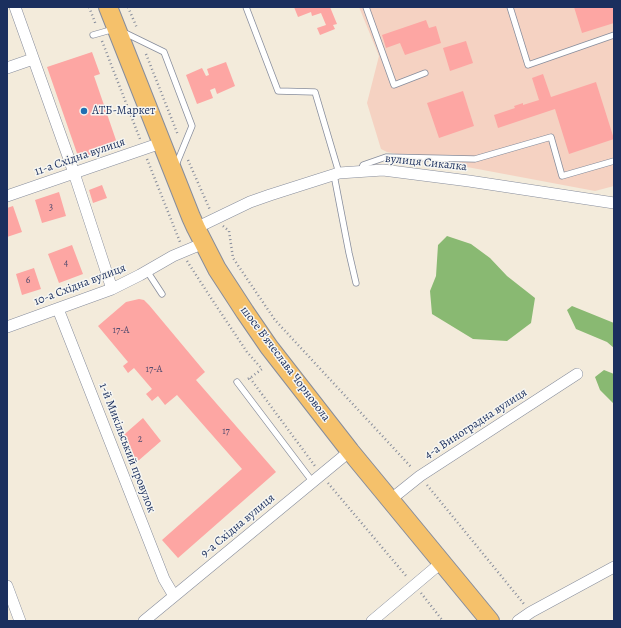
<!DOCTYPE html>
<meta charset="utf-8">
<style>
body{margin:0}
#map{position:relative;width:621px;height:628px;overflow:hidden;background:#f3ebdb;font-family:Alegreya,serif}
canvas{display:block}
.frame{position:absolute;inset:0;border:8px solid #1b2f5e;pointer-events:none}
</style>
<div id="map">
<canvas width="621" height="628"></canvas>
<div class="frame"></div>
</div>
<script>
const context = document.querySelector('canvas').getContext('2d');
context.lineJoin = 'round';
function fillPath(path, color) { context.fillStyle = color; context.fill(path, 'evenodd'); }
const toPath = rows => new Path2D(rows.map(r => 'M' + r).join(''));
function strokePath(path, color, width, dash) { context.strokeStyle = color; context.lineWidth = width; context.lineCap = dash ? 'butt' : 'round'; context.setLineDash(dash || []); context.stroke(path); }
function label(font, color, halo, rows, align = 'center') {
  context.font = font + ' Alegreya,serif'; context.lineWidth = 3; context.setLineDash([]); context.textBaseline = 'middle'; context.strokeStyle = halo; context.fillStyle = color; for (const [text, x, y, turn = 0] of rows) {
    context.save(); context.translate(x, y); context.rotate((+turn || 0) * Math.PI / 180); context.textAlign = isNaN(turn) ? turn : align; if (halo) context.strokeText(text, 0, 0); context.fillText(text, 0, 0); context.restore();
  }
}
fillPath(toPath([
 [359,7,614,7,614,186,595,191,387,152,381,149,367,103,379,56]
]), '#f5d2c2');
fillPath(toPath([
 [447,236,471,244,490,258,507,276,535,298,531,323,507,341,473,339,432,314,430,291,436,276,438,245],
 [572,306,614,323,614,348,607,342,576,329,567,310],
 [604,370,614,374,614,404,600,390,595,377]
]), '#89b972');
fillPath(toPath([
 [294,7,330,7,337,24,333,25,335,29,320,35,317,28,326,25,321,13,312,16,311,12,298,17],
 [574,7,614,7,614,23,582,33],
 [426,20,429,28,436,26,441,43,405,55,400,43,386,48,382,35],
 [466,41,473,63,450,71,443,48],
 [92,52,100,74,94,76,118,146,79,159,47,67],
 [226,62,235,86,217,94,215,88,210,90,213,98,197,104,186,75,202,68,206,76,209,75,207,69],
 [543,74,551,97,596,82,614,139,569,154,555,109,498,128,494,115,515,108,514,106,523,103,523,105,539,100,532,78],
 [463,91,474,126,439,138,427,103],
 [102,185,107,198,93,203,89,190],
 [59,192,66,216,42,223,35,200],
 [13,206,22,232,7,237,7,208],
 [72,245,83,274,59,283,48,254],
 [34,268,41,289,22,295,16,274],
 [139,299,144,300,149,305,205,372,196,380,276,472,178,558,162,540,242,469,177,395,165,405,158,396,152,401,146,394,152,389,134,368,128,373,123,366,128,362,98,326,126,302],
 [143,418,161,441,138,461,119,439]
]), '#fda6a3');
const lane = toPath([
 [246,7,278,91,315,92,339,173],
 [366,7,394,85,425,73],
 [510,7,528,65,614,35],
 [123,32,164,52,192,126,176,165],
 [93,35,114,29],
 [361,172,363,165,386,157,475,159,551,137,562,176,614,161],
 [334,175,349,253,356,283],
 [147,271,162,294],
 [237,382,312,481]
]);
const street = toPath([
 [15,7,74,173,112,289],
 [7,68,33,59],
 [7,196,161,143],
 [196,228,250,202,270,195,339,173,383,170,469,181,614,203],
 [58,309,164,579,174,596],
 [7,327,112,289,140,275,173,256,204,243],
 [390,500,420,476,577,374],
 [7,586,20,621],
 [144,621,350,451],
 [372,621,442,562],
 [518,621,531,612,614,567]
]);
const primary = toPath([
 [108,7,191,217,196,228,217,269,245,312,269,347,350,451,490,621]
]);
strokePath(lane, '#878d9c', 7);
strokePath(street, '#878d9c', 12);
strokePath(primary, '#878d9c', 20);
strokePath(toPath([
 [89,7,96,25],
 [128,7,137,28],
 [102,41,140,139],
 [146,54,178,135],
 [147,159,180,242],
 [188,160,210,210],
 [223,226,229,231,233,258,275,320,412,468],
 [187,261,211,298,247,352,262,369,250,378,245,380],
 [250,378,315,466],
 [328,483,407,577],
 [427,485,524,604],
 [421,593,443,621]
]), '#878d9c', 2.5, [1, 3]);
strokePath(lane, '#fff', 5.5);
strokePath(street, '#fff', 11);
strokePath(primary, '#f5c16b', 18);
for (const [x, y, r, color] of [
 [84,111,4,"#1f6fb2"]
]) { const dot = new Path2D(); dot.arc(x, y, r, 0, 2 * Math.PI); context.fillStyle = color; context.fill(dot); strokePath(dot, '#f6f6f2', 1.5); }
label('10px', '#544d6f', null, [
 ["3",51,208],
 ["4",66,264],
 ["6",28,281],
 ["17-А",121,331],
 ["17-А",154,370],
 ["17",226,432],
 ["2",140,440]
]);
label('12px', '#1b2f5e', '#f6f6f2', [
 ["АТБ-Маркет",92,111]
], 'left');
label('12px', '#1b2f5e', '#f6f6f2', [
 ["11-а Східна вулиця",80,157,-19],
 ["вулиця Сикалка",426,163,6],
 ["10-а Східна вулиця",80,285,-21],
 ["шосе В'ячеслава Чорновола",285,364,53],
 ["4-а Виноградна вулиця",476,424,-33],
 ["1-й Микільський провулок",127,448,69],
 ["9-а Східна вулиця",238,526,-40]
]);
</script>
